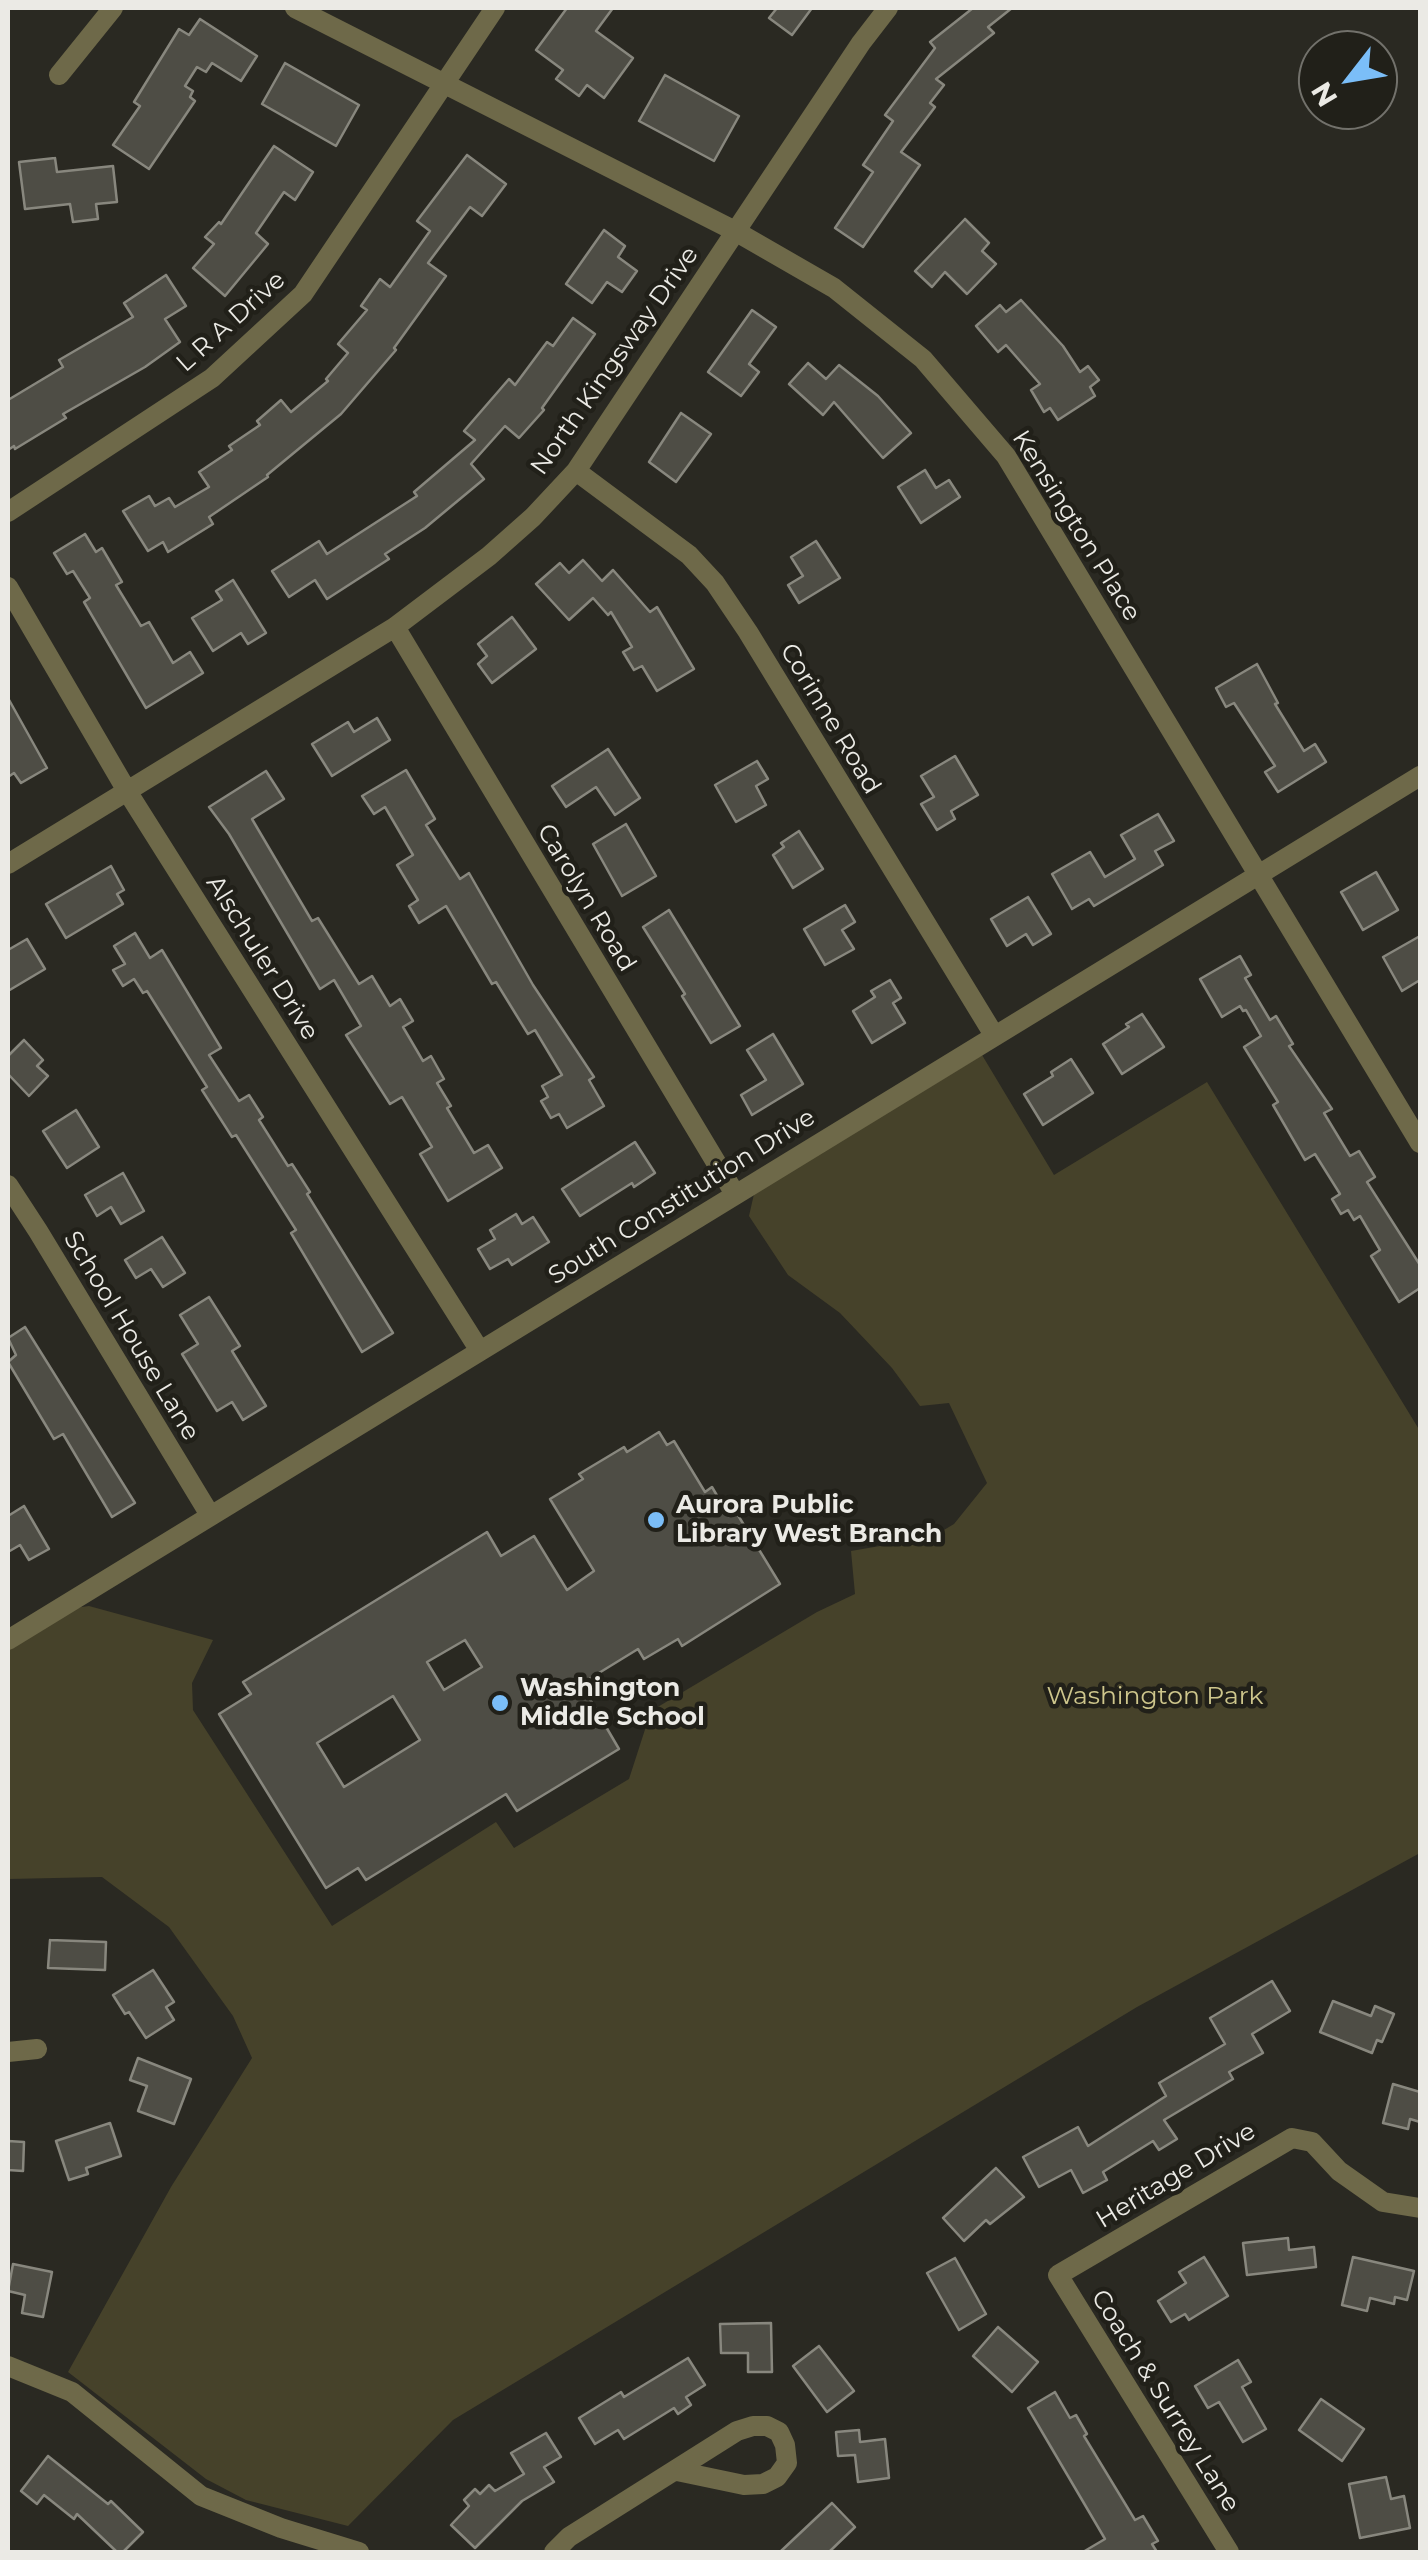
<!DOCTYPE html>
<style>
body{margin:0}
#map{position:relative;width:1428px;height:2560px;overflow:hidden;background:#2a2922;font-family:Montserrat,sans-serif}
canvas{display:block}
.frame{position:absolute;inset:0;border:10px solid #ebeae5;pointer-events:none}
.north{position:absolute;left:1298px;top:30px;width:100px;height:100px;box-sizing:border-box;background:#212019;border:2px solid #72716b;border-radius:50%;rotate:239deg;font-size:28px;font-weight:700;line-height:40px;text-align:center;color:#ebeae5}
.north::after{content:'';display:block;margin:auto;width:35px;height:45px;background:#7bbef8;clip-path:polygon(50% 0,100% 100%,50% 72%,0 100%)}
</style>
<div id="map">
<canvas width="1428" height="2560"></canvas>
<div class="frame"></div>
<div class="north">N</div>
</div>
<script>
const context = document.querySelector('canvas').getContext('2d');
context.lineJoin = 'round';
function fillPath(path, color) { context.fillStyle = color; context.fill(path, 'evenodd'); }
const toPath = rows => new Path2D(rows.map(r => 'M' + r).join(''));
function strokePath(path, color, width, dash) { context.strokeStyle = color; context.lineWidth = width; context.lineCap = dash ? 'butt' : 'round'; context.setLineDash(dash || []); context.stroke(path); }
function label(font, color, halo, rows, align = 'center') {
  context.font = font + ' Montserrat,sans-serif'; context.lineWidth = 9; context.setLineDash([]); context.textBaseline = 'middle'; context.strokeStyle = halo; context.fillStyle = color; for (const [text, x, y, turn = 0] of rows) {
    context.save(); context.translate(x, y); context.rotate((+turn || 0) * Math.PI / 180); context.textAlign = isNaN(turn) ? turn : align; if (halo) context.strokeText(text, 0, 0); context.fillText(text, 0, 0); context.restore();
  }
}
fillPath(toPath([
 [982,1055,1054,1175,1207,1082,1420,1431,1420,1853,1137,2007,453,2420,348,2526,246,2500,206,2479,68,2372,171,2187,252,2058,233,2016,169,1927,102,1877,8,1879,8,1648,68,1609,89,1606,213,1640,192,1683,193,1710,332,1926,496,1822,514,1848,629,1779,651,1711,817,1612,855,1594,851,1551,932,1537,954,1524,987,1483,949,1403,920,1406,892,1368,840,1313,788,1275,749,1216,754,1194]
]), '#46422a');
const building = toPath([
 [567,8,613,8,596,31,633,58,604,98,587,85,579,96,556,79,563,70,536,50,567,8],
 [777,8,812,8,792,35,769,18,777,8],
 [973,8,1012,8,988,27,994,33,936,79,944,85,930,103,935,107,901,152,920,165,863,247,835,228,873,172,863,165,893,121,885,115,935,48,930,42,973,8],
 [200,19,257,56,241,81,212,63,206,72,197,67,185,86,193,91,190,97,195,101,149,169,113,145,140,106,134,102,179,29,189,35,200,19],
 [285,63,359,105,336,146,262,104,285,63],
 [665,75,739,116,714,161,639,121,665,75],
 [274,146,313,172,295,200,284,192,256,233,268,244,225,296,193,268,214,244,205,237,219,222,221,224,274,146],
 [467,155,506,184,482,216,470,207,428,263,446,276,394,348,396,350,341,414,267,475,268,477,209,517,213,524,168,552,163,542,148,551,123,511,149,496,155,506,169,498,175,507,209,487,199,472,232,450,229,446,260,425,257,421,281,400,291,412,328,381,326,379,348,353,338,344,367,310,361,306,380,279,390,287,430,231,417,221,467,155],
 [55,158,57,172,113,166,117,202,96,204,98,219,73,222,70,204,25,209,19,162,55,158],
 [965,219,989,243,982,251,996,264,967,294,945,272,932,287,915,271,965,219],
 [604,230,625,246,618,257,637,271,622,292,607,282,592,303,566,284,604,230],
 [166,275,186,306,165,319,180,342,145,367,63,414,66,418,15,449,14,446,8,450,8,400,63,367,59,360,133,317,124,303,166,275],
 [1021,300,1063,346,1080,372,1088,366,1099,380,1090,387,1095,396,1058,420,1050,408,1044,412,1031,390,1040,384,1006,345,998,352,976,326,1000,305,1006,312,1021,300],
 [752,310,776,327,749,364,759,372,741,396,708,372,752,310],
 [573,318,595,334,542,408,544,410,519,438,505,426,471,464,484,479,425,528,385,554,389,559,327,599,315,580,289,597,272,571,319,541,327,554,417,496,414,492,475,440,464,431,509,379,515,385,547,342,553,346,573,318],
 [808,363,826,379,839,365,878,396,911,433,883,458,834,402,823,415,789,384,808,363],
 [681,413,711,434,676,482,649,462,681,413],
 [925,470,936,488,949,480,960,497,921,523,898,487,925,470],
 [85,534,96,552,102,548,122,582,116,585,141,626,149,622,173,663,190,652,203,673,146,708,84,602,90,598,73,571,67,574,54,553,85,534],
 [816,541,840,578,799,603,788,585,803,576,791,557,816,541],
 [583,560,602,581,613,570,650,612,657,607,694,669,657,691,642,666,634,670,623,652,632,647,611,612,608,615,593,598,569,620,536,584,560,563,569,573,583,560],
 [233,580,266,633,248,644,241,633,213,651,192,618,222,600,216,591,233,580],
 [512,617,536,649,492,683,478,664,487,656,478,644,512,617],
 [1257,664,1278,703,1275,704,1304,751,1315,744,1326,762,1278,792,1265,772,1275,766,1234,703,1226,707,1216,688,1257,664],
 [8,698,47,768,21,783,14,773,8,777,8,698],
 [377,718,390,740,332,776,312,744,348,722,354,732,377,718],
 [608,749,640,798,615,815,596,787,566,807,552,786,608,749],
 [955,756,978,795,951,811,955,819,937,830,921,804,934,797,921,776,955,756],
 [757,761,768,779,756,786,766,805,736,822,715,785,757,761],
 [406,770,435,819,426,825,460,879,469,873,533,985,594,1077,589,1080,604,1106,567,1128,559,1114,551,1118,541,1101,548,1097,542,1086,562,1075,535,1030,528,1034,496,982,492,984,446,906,419,923,409,906,418,900,397,865,413,855,385,807,374,814,362,796,406,770],
 [266,771,284,799,252,819,312,921,318,918,359,984,372,976,390,1006,400,999,413,1021,403,1027,423,1061,431,1056,444,1079,437,1083,451,1106,447,1108,474,1153,488,1145,502,1168,448,1201,420,1154,432,1147,402,1097,390,1104,346,1035,361,1026,334,980,320,989,229,834,209,807,266,771],
 [1158,814,1174,841,1155,851,1163,865,1094,906,1089,899,1072,909,1052,874,1090,852,1105,877,1135,859,1121,835,1158,814],
 [626,824,656,876,622,896,593,844,626,824],
 [799,831,823,869,793,888,773,855,784,847,781,843,799,831],
 [111,866,124,890,117,894,123,904,66,938,46,904,111,866],
 [1376,872,1398,910,1363,930,1341,892,1376,872],
 [1028,897,1051,934,1033,945,1026,934,1007,946,991,919,1028,897],
 [845,905,855,922,842,930,854,949,825,965,804,929,845,905],
 [669,910,740,1026,711,1043,682,996,685,994,643,927,669,910],
 [135,933,150,958,162,950,221,1048,209,1055,239,1101,249,1095,263,1117,259,1120,288,1166,292,1164,310,1192,307,1194,393,1333,362,1352,291,1233,296,1230,236,1135,232,1137,202,1090,207,1087,147,991,143,993,134,979,123,986,113,970,125,964,114,946,135,933],
 [1420,936,1420,980,1402,991,1383,957,1420,936],
 [27,939,45,969,8,991,8,950,27,939],
 [1240,956,1251,975,1245,978,1270,1020,1276,1016,1293,1044,1289,1046,1332,1109,1324,1113,1350,1156,1359,1151,1375,1177,1367,1182,1420,1265,1420,1288,1399,1302,1371,1256,1380,1250,1360,1216,1354,1220,1348,1210,1341,1214,1332,1199,1340,1194,1315,1154,1305,1160,1273,1105,1278,1102,1244,1047,1261,1036,1246,1010,1243,1011,1240,1006,1222,1017,1200,979,1240,956],
 [890,980,901,998,893,1003,905,1023,872,1043,853,1011,875,997,871,991,890,980],
 [1142,1014,1164,1047,1122,1074,1103,1044,1129,1027,1126,1024,1142,1014],
 [773,1034,803,1084,752,1115,741,1095,766,1080,747,1050,773,1034],
 [24,1040,43,1060,37,1066,48,1076,29,1096,8,1074,8,1056,24,1040],
 [1071,1059,1093,1093,1043,1125,1024,1094,1053,1076,1051,1072,1071,1059],
 [76,1110,99,1147,67,1168,43,1131,76,1110],
 [635,1142,655,1173,634,1187,632,1183,580,1216,562,1189,635,1142],
 [123,1173,144,1211,121,1224,111,1207,97,1216,85,1195,123,1173],
 [516,1214,522,1224,533,1217,549,1242,512,1265,508,1259,490,1269,478,1249,495,1239,490,1230,516,1214],
 [162,1237,185,1273,163,1287,151,1269,136,1278,125,1260,162,1237],
 [209,1297,240,1346,232,1351,266,1406,243,1420,232,1402,217,1411,182,1354,198,1344,180,1315,209,1297],
 [25,1327,135,1503,112,1517,63,1434,54,1439,8,1362,16,1355,8,1338,25,1327],
 [659,1432,667,1445,674,1441,705,1492,712,1487,729,1516,736,1512,780,1584,682,1646,678,1639,644,1659,638,1649,581,1684,619,1749,517,1811,506,1794,366,1880,358,1868,326,1888,219,1714,251,1694,243,1682,487,1532,501,1556,534,1536,567,1590,594,1571,550,1499,583,1479,579,1474,624,1447,627,1452,659,1432],
 [465,1640,482,1667,444,1690,427,1662,465,1640],
 [393,1696,420,1740,344,1787,317,1743,393,1696],
 [24,1506,49,1549,29,1560,20,1545,8,1552,8,1516,24,1506],
 [50,1940,106,1942,105,1970,48,1968,50,1940],
 [153,1970,174,2002,166,2007,174,2020,146,2038,129,2012,125,2014,113,1995,153,1970],
 [1272,1981,1290,2011,1252,2034,1263,2053,1229,2072,1233,2079,1164,2120,1177,2139,1159,2150,1153,2141,1103,2172,1107,2180,1083,2193,1071,2170,1039,2187,1023,2157,1078,2127,1088,2146,1166,2096,1159,2083,1225,2044,1210,2018,1272,1981],
 [1333,2001,1371,2016,1375,2006,1394,2014,1382,2042,1377,2040,1372,2053,1320,2032,1333,2001],
 [138,2058,191,2079,174,2124,138,2111,147,2086,130,2080,138,2058],
 [1393,2084,1420,2092,1420,2122,1410,2119,1408,2129,1383,2123,1393,2084],
 [110,2123,121,2156,86,2168,88,2174,69,2180,56,2141,110,2123],
 [8,2141,24,2142,23,2171,8,2170,8,2141],
 [996,2168,1024,2197,990,2224,986,2220,964,2241,943,2218,996,2168],
 [1288,2238,1289,2250,1314,2247,1316,2267,1247,2275,1243,2243,1288,2238],
 [1204,2257,1228,2296,1189,2320,1185,2314,1171,2322,1158,2301,1186,2283,1179,2272,1204,2257],
 [1353,2257,1414,2271,1407,2300,1395,2297,1394,2304,1370,2298,1367,2311,1342,2305,1353,2257],
 [955,2258,986,2314,959,2330,927,2273,955,2258],
 [13,2264,52,2272,43,2317,22,2313,25,2295,8,2291,13,2264],
 [771,2323,772,2372,748,2372,748,2353,721,2353,720,2324,771,2323],
 [998,2327,1038,2362,1012,2392,973,2356,998,2327],
 [819,2346,854,2391,827,2412,793,2366,819,2346],
 [688,2358,705,2385,686,2397,691,2405,678,2414,674,2408,624,2439,618,2430,595,2444,579,2418,621,2392,624,2397,688,2358],
 [1238,2360,1251,2382,1242,2387,1266,2429,1243,2442,1219,2402,1208,2408,1195,2386,1238,2360],
 [1055,2392,1070,2418,1076,2415,1087,2434,1084,2436,1135,2520,1143,2516,1158,2541,1152,2544,1157,2552,1083,2552,1105,2539,1028,2408,1055,2392],
 [1321,2399,1364,2429,1342,2461,1299,2430,1321,2399],
 [859,2430,860,2442,885,2439,889,2478,858,2482,855,2455,838,2456,836,2432,859,2430],
 [546,2433,561,2457,544,2467,554,2482,522,2501,475,2548,451,2525,469,2506,464,2500,475,2489,480,2494,489,2485,495,2491,524,2474,511,2453,546,2433],
 [48,2456,108,2504,111,2501,143,2532,123,2552,117,2552,77,2514,74,2519,44,2495,37,2504,21,2491,48,2456],
 [1386,2477,1391,2499,1404,2496,1410,2528,1360,2538,1349,2484,1386,2477],
 [832,2503,855,2527,829,2552,780,2552,832,2503]
]);
fillPath(building, '#4e4d45');
strokePath(building, '#88877e', 2.5);
strokePath(toPath([
 [295,8,735,231,834,288,923,359,1006,456,1420,1143],
 [59,75,113,8],
 [576,471,689,555,715,583,748,632,994,1035],
 [8,512,212,378,303,294,495,8],
 [8,587,127,791,480,1351],
 [395,627,735,1194],
 [8,864,395,627,489,556,533,517,576,471,861,43,888,8],
 [8,1185,38,1231,210,1515],
 [8,1640,1420,776],
 [8,2052,37,2049],
 [8,2366,72,2392,201,2496,281,2528,359,2552],
 [554,2552,569,2537,737,2431,753,2426,767,2426,779,2432,785,2445,787,2463,777,2477,763,2484,744,2485,677,2471],
 [1229,2552,1058,2275,1292,2138,1312,2142,1339,2171,1383,2202,1420,2208]
]), '#6e6949', 20);
for (const [x, y, r, color] of [
 [656,1520,10,"#7bbef8"],
 [500,1703,10,"#7bbef8"]
]) { const dot = new Path2D(); dot.arc(x, y, r, 0, 2 * Math.PI); context.fillStyle = color; context.fill(dot); strokePath(dot, '#212019', 4); }
label('25px', '#ebeae5', '#212019', [
 ["L R A Drive",231,322,-42],
 ["North Kingsway Drive",615,361,-55],
 ["Kensington Place",1076,526,58],
 ["Corinne Road",830,719,59],
 ["Carolyn Road",586,898,59],
 ["Alschuler Drive",262,958,58],
 ["South Constitution Drive",682,1197,-32],
 ["School House Lane",131,1336,59],
 ["Heritage Drive",1176,2176,-31],
 ["Coach & Surrey Lane",1165,2401,58]
]);
label('bold 25px', '#ebeae5', '#212019', [
 ["Aurora Public",676,1506],
 ["Library West Branch",676,1535],
 ["Washington",520,1689],
 ["Middle School",520,1718]
], 'left');
label('25px', '#cec68c', '#212019', [
 ["Washington Park",1155,1697]
]);
</script>
